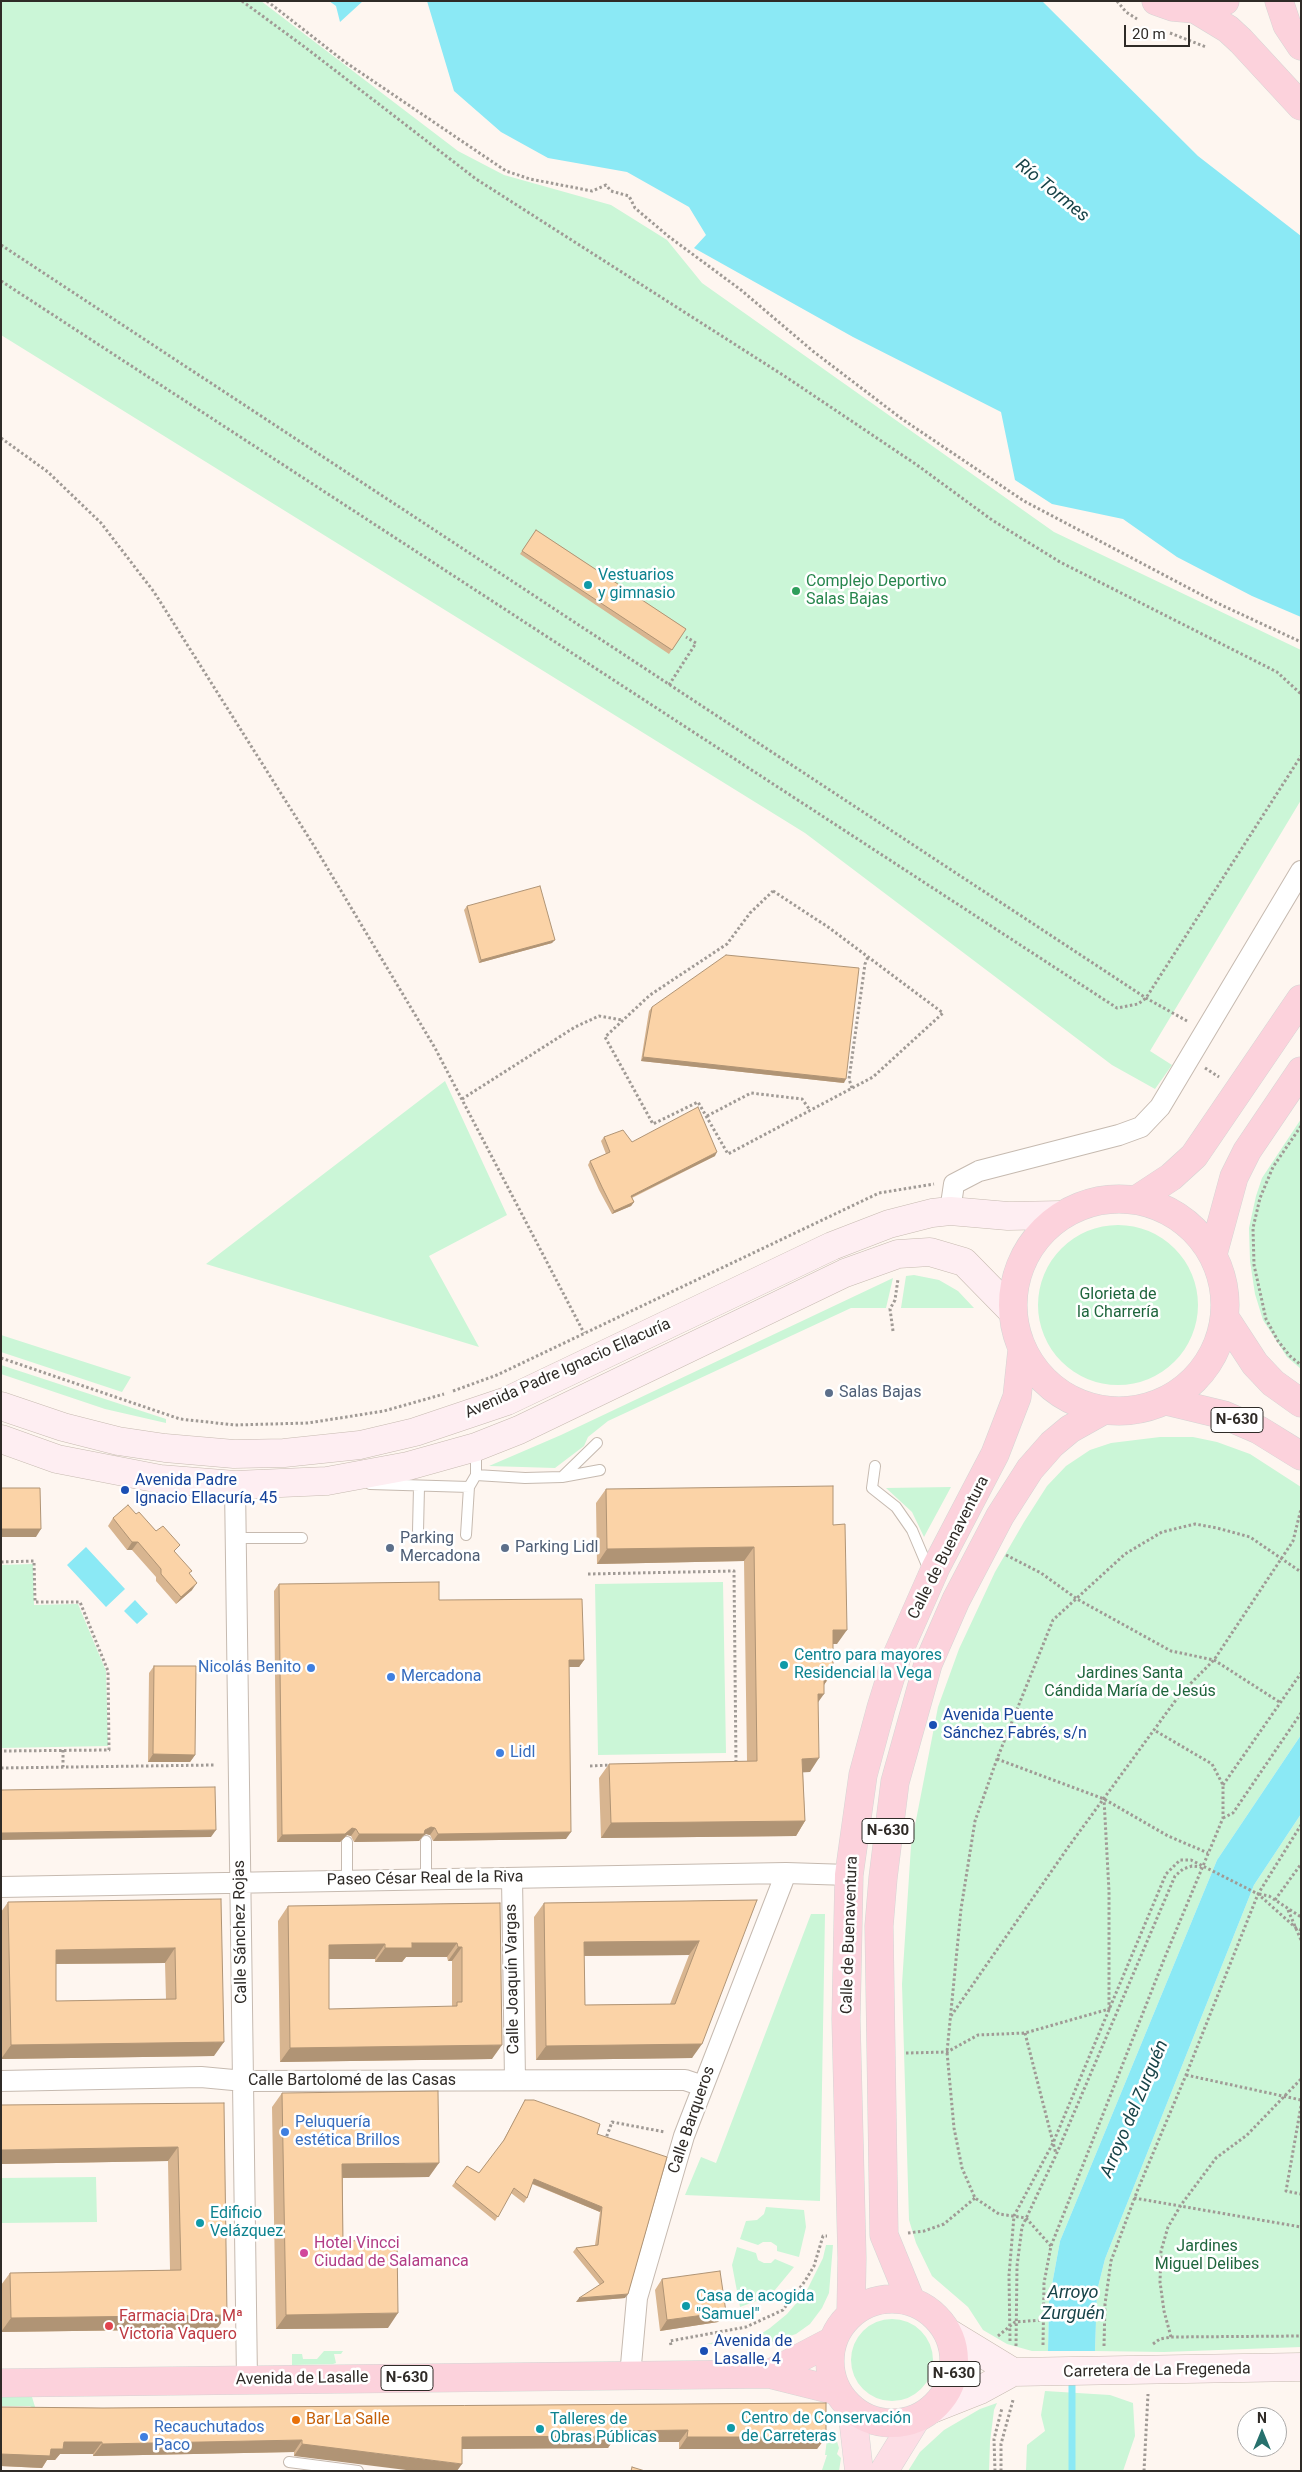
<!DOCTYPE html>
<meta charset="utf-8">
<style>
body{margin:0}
#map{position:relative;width:1302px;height:2472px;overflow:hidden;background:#fef6f0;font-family:Roboto,sans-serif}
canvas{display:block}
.frame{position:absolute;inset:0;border:2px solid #2f2b27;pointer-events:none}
.north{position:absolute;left:1237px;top:2407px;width:50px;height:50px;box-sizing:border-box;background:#fff;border:1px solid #acaaa9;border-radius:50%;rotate:0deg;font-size:14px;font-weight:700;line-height:20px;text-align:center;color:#2f2b27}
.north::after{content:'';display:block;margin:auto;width:18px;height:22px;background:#27716d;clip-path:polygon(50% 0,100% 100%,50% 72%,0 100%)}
.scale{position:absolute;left:1124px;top:25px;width:66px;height:22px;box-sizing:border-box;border:2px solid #2f2b27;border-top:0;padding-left:6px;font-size:15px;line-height:18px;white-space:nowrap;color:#2f2b27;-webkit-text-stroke:4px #fff;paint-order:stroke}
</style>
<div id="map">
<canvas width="1302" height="2472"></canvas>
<div class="frame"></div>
<div class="north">N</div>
<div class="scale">20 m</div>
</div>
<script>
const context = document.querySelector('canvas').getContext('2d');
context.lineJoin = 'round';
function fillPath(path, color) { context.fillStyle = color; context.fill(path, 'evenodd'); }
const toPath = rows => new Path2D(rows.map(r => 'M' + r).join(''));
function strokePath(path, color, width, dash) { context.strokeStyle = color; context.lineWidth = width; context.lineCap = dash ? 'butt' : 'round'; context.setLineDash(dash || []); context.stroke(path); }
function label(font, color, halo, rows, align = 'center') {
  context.font = font + ' Roboto,sans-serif'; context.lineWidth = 5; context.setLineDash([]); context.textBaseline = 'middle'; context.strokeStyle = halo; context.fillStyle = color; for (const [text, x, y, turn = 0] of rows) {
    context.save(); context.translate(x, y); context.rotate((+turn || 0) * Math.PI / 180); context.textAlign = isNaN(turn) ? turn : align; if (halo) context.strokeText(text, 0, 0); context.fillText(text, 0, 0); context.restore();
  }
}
fillPath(toPath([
 [1,1,261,1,458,151,504,175,611,205,667,240,702,283,1054,532,1301,650,1301,800,1150,1051,1172,1065,1155,1089,1112,1065,805,833,1,335],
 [445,1081,507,1215,429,1256,479,1347,206,1264],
 [1301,1119,1301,1369,1287,1357,1263,1320,1255,1294,1250,1261,1249,1228,1256,1196,1262,1178],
 '1038 1305a80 80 0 1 1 160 0a80 80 0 1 1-160 0Z',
 [914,1275,939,1280,958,1291,974,1308,901,1308,906,1276],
 [893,1278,886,1308,851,1308,608,1421,588,1437,584,1446,555,1468,489,1466,561,1435],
 [1,1335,131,1377,122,1392,1,1352],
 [1,1365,166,1419,166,1423,105,1409,1,1374],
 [1160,1437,1193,1437,1217,1442,1250,1454,1301,1487,1301,1735,1217,1860,1060,2241,1049,2301,1048,2351,1032,2351,1007,2344,983,2330,968,2307,932,2276,916,2243,909,2220,902,1984,911,1846,938,1707,959,1649,995,1572,1024,1522,1047,1486,1066,1466,1090,1450,1111,1443],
 [951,1487,924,1537,912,1512,886,1488],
 [33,1564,34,1605,78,1604,106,1671,108,1746,1,1748,1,1565],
 [723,1582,726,1753,598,1755,595,1584],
 [1301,1814,1301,2347,1164,2352,1095,2351,1097,2291,1105,2259,1254,1885],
 [811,1914,825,1914,820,2201,685,2195,701,2157,716,2163],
 [96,2177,97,2222,1,2223,1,2178],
 [766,2207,804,2210,806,2227,799,2257,777,2251,777,2246,771,2242,763,2242,758,2245,740,2239,746,2221,757,2220,764,2214],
 [826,2245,833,2245,829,2293,822,2308,810,2324,796,2334,772,2342,706,2344,734,2338,750,2341,770,2328,787,2314,806,2292,823,2258],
 [737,2247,756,2253,758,2260,764,2263,771,2263,775,2259,794,2267,770,2296,740,2307,732,2265],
 '851 2360a41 41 0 1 1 82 0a41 41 0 1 1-82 0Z',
 [324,2351,343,2351,341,2354,334,2354,336,2363,333,2364,292,2365,292,2354,302,2354,303,2359,317,2359],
 [1045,2391,1110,2395,1133,2403,1135,2436,1123,2471,1026,2471,1027,2445,1045,2431,1041,2415],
 [1,2397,32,2397,36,2410,30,2406,1,2406],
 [997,2403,994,2410,990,2442,989,2471,908,2471,920,2452,944,2430,980,2409],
 [828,2431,834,2432,839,2448,837,2454,841,2458,839,2471,822,2470,827,2455,825,2455]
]), '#cbf6d7');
fillPath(toPath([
 [329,1,363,1,340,22,336,6],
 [427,1,1042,1,1198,156,1301,236,1301,617,1252,596,1177,557,1123,519,1052,504,1015,480,1001,412,853,337,694,248,706,235,689,207,627,172,548,158,501,132,454,91],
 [86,1547,125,1589,106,1607,67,1565],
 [135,1600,148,1614,137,1624,124,1611],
 [1301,1735,1301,1814,1254,1885,1105,2259,1097,2291,1095,2351,1048,2351,1049,2301,1060,2241,1217,1860]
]), '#8be9f5');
strokePath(toPath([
 [1072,2376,1072,2471]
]), '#8be9f5', 7);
const service = toPath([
 [875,1466,872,1488,896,1507,912,1530,926,1563,935,1566],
 [476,1475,525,1478,562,1477,600,1470],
 [562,1477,597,1443],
 [370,1484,469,1487],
 [418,1531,419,1487],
 [466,1535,469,1487,476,1475,476,1448],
 [236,1538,302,1538],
 [426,1841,426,1880],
 [347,1842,347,1881],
 [289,2462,358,2471]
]);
const minor = toPath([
 [950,1211,954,1184,979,1171,1119,1135,1141,1127,1160,1107,1301,871],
 [235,1485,247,2380],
 [512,1878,515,2080],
 [1,1887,786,1873,849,1875],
 [1,2081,201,2077,244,2081,674,2080,685,2080,703,2086],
 [630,2376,637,2298,684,2136,786,1873]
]);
const secondary = toPath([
 [1,1406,63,1427,118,1441,165,1448,234,1454,284,1453,360,1445,415,1432,507,1401,832,1246,889,1224,932,1213,950,1211,1008,1216,1062,1215],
 [1,1439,57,1459,160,1479,235,1485,327,1481,408,1466,476,1447,519,1430,845,1273,898,1254,930,1252,964,1262,1012,1311],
 [949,2333,1013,2372],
 [932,2409,980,2390,1013,2372,1301,2367]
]);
const primary = toPath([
 [852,2409,859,2471],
 [884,2471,916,2419]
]);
const trunk = toPath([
 [1156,1,1173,7,1195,9,1225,1],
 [1279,1,1287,25,1301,46],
 [1195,9,1228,29,1241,41,1301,106],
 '1013 1305a106 106 0 1 1 212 0a106 106 0 1 1-212 0Z',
 [1136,1200,1171,1177,1194,1156,1301,999],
 [1213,1254,1234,1177,1247,1151,1301,1071],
 [1225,1318,1255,1364,1273,1383,1301,1403],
 [1166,1401,1224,1415,1259,1430,1301,1456],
 '830 2361a62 62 0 1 1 124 0a62 62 0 1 1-124 0Z',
 [911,2301,884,2235,879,1926,883,1878,895,1782,928,1664,956,1600,1000,1516,1030,1469,1052,1444,1070,1429,1104,1410],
 [851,2313,852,2258,846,2019,849,1875,863,1775,881,1708,898,1653,936,1567,995,1454,1017,1397,1022,1350],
 [769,2374,832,2341],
 [1,2383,769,2374,837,2391]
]);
strokePath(service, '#c6bab0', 12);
strokePath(minor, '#c6bab0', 22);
strokePath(secondary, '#c6bab0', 29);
strokePath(primary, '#d5d5d4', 29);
strokePath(trunk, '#d5d5d4', 29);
strokePath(toPath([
 [242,1,306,48,476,179,786,377,917,465,992,520,1060,562,1277,672,1301,694],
 [267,1,345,62,506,171,530,179,592,191,606,185,611,191,629,196,635,208,668,236,741,290,814,352,902,419,1024,501,1217,603,1301,642],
 [1117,1,1126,12,1137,19],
 [1170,33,1206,47],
 [1,245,1146,998,1187,1021],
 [1,281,1117,1008,1138,1004,1146,998,1301,756],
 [1,438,48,472,101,523,154,592,316,849,435,1048,584,1333],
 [669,685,696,643,686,637],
 [773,891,828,927,943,1013,873,1077,728,1154,698,1102,653,1124,605,1037,650,995,727,944,750,913,773,891],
 [1205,1068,1219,1077],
 [852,1088,849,1079,865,964,868,957],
 [462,1099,575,1027,599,1016,622,1020],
 [707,1116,751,1093,802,1099,810,1110],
 [1301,1126,1273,1167,1260,1198,1253,1228,1254,1265,1266,1319,1278,1341,1290,1356,1301,1365],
 [893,1331,890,1309,895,1300,898,1279],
 [1,1358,180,1419,235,1425,308,1423,384,1411,444,1394],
 [453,1391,497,1375,879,1193,934,1184],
 [1006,1555,1041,1573,1077,1599,1171,1651,1214,1660,1281,1703],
 [1,1562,34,1561,35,1602,80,1602,108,1671,109,1750,1,1751],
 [588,1574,734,1571,736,1763,734,1763],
 [63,1750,63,1767],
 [997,1759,1104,1799,1168,1836,1208,1853],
 [590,1766,610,1765],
 [1,1768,214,1765],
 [1223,1785,1301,1673],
 [1223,1818,1233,1813,1301,1713],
 [1259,1894,1269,1896,1301,1917],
 [1275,1900,1301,1864],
 [1288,1910,1301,1940],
 [951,2016,1069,1846,1181,1693,1214,1660,1293,1541,1301,1509],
 [1025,2033,1056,2154],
 [906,2053,947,2052,978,2035,1025,2033,1109,2009,1109,1891,1104,1799],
 [1186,2075,1301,2100],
 [1301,2106,1286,2191,1301,2194],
 [605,2141,612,2122,665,2132],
 [1134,2198,1301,2227],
 [908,2233,924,2231,944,2224,975,2198],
 [1051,2246,1026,2218,999,2214,975,2198,962,2168,954,2128,947,2052,961,1909,975,1821,997,1759,1053,1620,1125,1554,1162,1532,1195,1524,1217,1528,1250,1537,1301,1572],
 [998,2336,1015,2322,1042,2320],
 [1171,2337,1164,2311,1160,2282,1161,2251,1168,2227,1181,2205,1216,2158,1247,2135,1301,2079],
 [1010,2341,1009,2275,1014,2216,1053,2143,1166,1874,1180,1860,1191,1860,1258,1894,1296,1928,1301,1930],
 [1153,2344,1160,2339,1171,2337,1301,2336],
 [671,2345,670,2341,746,2327,783,2310,805,2281,814,2266,823,2236,827,2236],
 [1043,2345,1044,2283,1051,2246,1165,1957,1223,1818,1223,1785,1212,1764,1154,1730],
 [1016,2346,1017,2266,1022,2227,1056,2155,1175,1876,1183,1869,1192,1866,1201,1867],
 [1104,2346,1105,2304,1111,2261,1138,2189,1186,2075,1258,1894,1301,1825],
 [995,2471,994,2439,1002,2408],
 [1001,2471,1001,2444,1013,2400],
 [1144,2471,1148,2394]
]), '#a09a95', 3, [2.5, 2.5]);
strokePath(service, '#fff', 10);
strokePath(minor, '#fff', 20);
strokePath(secondary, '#feeef2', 28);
strokePath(primary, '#fddde5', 28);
strokePath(trunk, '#fcd2dc', 28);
fillPath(toPath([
 [536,530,686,629,669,654,520,554],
 [467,906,552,943,479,963,464,910],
 [652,1007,844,1083,641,1061,649,1011],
 [604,1137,632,1142,715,1156,632,1198,634,1202,631,1206,612,1214,599,1190,588,1165,590,1161,606,1154,601,1141],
 [606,1489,833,1525,837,1644,833,1644,833,1672,824,1685,818,1702,810,1772,803,1772,805,1821,796,1836,601,1838,599,1778,609,1764,747,1761,744,1561,597,1564,596,1503],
 [136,1514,175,1552,190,1574,192,1590,176,1604,156,1581,156,1577,132,1550,127,1550,108,1526,113,1518],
 [279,1584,439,1600,584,1660,579,1667,569,1667,566,1839,433,1841,430,1835,426,1834,423,1836,419,1841,354,1842,351,1836,347,1835,340,1842,277,1842,274,1591],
 [154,1666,195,1755,190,1762,148,1762,149,1673],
 [221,1899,214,2056,1,2059,1,1912,8,1902],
 [165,1963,166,1999,56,2001,56,1964],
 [757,1900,692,2058,536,2060,534,1917,544,1903],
 [689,1955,670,2004,585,2005,584,1956],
 [500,1903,492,2059,280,2062,278,1921,288,1906],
 [406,1957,447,1957,448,1961,452,1961,452,2007,329,2009,329,1959,375,1959,375,1962,402,1962],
 [282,2093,429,2177,343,2178,343,2241,388,2328,276,2329,272,2107],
 [525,2100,597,2134,625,2298,576,2302,600,2285,573,2252,576,2248,595,2245,600,2212,532,2184,527,2198,524,2203,511,2193,495,2221,452,2186,467,2166,479,2173,502,2143],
 [224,2103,217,2329,1,2332,1,2285,10,2273,170,2270,168,2161,1,2164],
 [662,2279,726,2312,718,2322,660,2331,655,2290],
 [826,2403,826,2437,817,2449,679,2449,679,2442,612,2442,608,2448,462,2449,294,2456,294,2452,93,2456,93,2454,60,2454,55,2460,47,2460,42,2468,1,2466,1,2407,103,2408]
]), '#d8b590');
fillPath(toPath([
 [555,940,552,943,479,963,481,960],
 [643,1057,846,1079,844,1083,641,1061],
 [717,1152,715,1156,628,1199,631,1196],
 [634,1202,631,1206,612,1214,614,1211],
 [1,1529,41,1529,36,1537,1,1537],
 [132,1542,138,1542,132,1550,127,1550],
 [754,1547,744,1561,597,1564,607,1549],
 [197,1583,192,1590,176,1604,181,1597],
 [833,1630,847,1630,837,1644,823,1644],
 [569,1660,584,1660,579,1667,564,1667],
 [824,1672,833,1672,823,1686],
 [818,1694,824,1694,814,1708],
 [153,1754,195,1755,190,1762,148,1762],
 [819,1758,810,1772,792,1773,802,1759],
 [805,1821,796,1836,601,1838,611,1823],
 [431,1827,435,1828,430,1835,426,1834,423,1836,419,1841,354,1842,359,1834,425,1830],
 [352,1828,356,1829,351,1836,347,1835,340,1842,277,1842,282,1835],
 [216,1830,211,1837,1,1840,1,1833],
 [571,1832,566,1839,433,1841,438,1834],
 [699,1941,689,1955,574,1956,584,1942],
 [412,1943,457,1943,447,1957,406,1957,402,1962,375,1962,385,1948],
 [385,1944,375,1959,319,1959,329,1945],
 [458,1947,462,1947,452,1961,448,1961],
 [175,1948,165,1963,46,1964,56,1950],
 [224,2042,214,2056,1,2059,11,2045],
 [702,2044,692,2058,536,2060,546,2046],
 [502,2045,492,2059,280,2062,290,2048],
 [178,2147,168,2161,1,2164,1,2150],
 [439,2163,429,2177,332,2178,342,2164],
 [534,2179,602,2207,600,2212,531,2183],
 [628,2294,625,2298,576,2302,579,2298],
 [726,2312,718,2322,660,2331,667,2320],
 [398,2313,388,2328,276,2329,286,2315],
 [227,2315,217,2329,1,2332,11,2318],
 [688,2430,679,2442,612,2442,608,2448,454,2449,462,2437,616,2431],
 [687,2437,826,2437,817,2449,679,2449],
 [302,2440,294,2452,93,2456,102,2444],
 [64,2442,102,2442,93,2454,60,2454,55,2460,47,2460,42,2468,1,2466,1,2454,51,2449],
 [302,2444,462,2464,457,2471,414,2471,294,2456]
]), '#b09475');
const building = toPath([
 [536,530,686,629,672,650,522,551,536,530],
 [540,886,555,940,481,960,467,906,540,886],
 [726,955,859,968,846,1079,643,1057,652,1007,726,955],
 [698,1107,717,1152,631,1196,634,1202,614,1211,602,1187,590,1161,610,1152,604,1137,623,1130,632,1142,698,1107],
 [833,1486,833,1525,845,1524,847,1630,833,1630,833,1672,824,1672,824,1694,818,1694,819,1758,802,1759,805,1821,611,1823,609,1764,757,1761,754,1547,607,1549,606,1489,833,1486],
 [1,1488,40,1488,41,1529,1,1529,1,1488],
 [128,1505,136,1514,139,1512,156,1531,163,1526,180,1545,174,1551,192,1571,189,1573,197,1583,181,1597,161,1574,161,1569,138,1542,132,1542,113,1518,128,1505],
 [439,1582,439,1600,582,1599,584,1660,569,1660,571,1832,438,1834,435,1828,431,1827,425,1830,424,1834,359,1834,356,1829,352,1828,345,1834,282,1835,279,1584,439,1582],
 [154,1666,196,1666,195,1755,153,1754,154,1666],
 [215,1787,216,1830,1,1833,1,1790,215,1787],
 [221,1899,224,2042,11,2045,8,1902,221,1899],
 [175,1948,176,1999,56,2001,56,1950,175,1948],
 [757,1900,702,2044,546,2046,544,1903,757,1900],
 [699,1941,675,2004,585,2005,584,1942,699,1941],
 [500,1903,502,2045,290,2048,288,1906,500,1903],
 [412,1943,457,1943,458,1947,462,1947,462,2002,457,2002,457,2006,329,2009,329,1945,385,1944,385,1948,412,1948,412,1943],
 [438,2091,439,2163,342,2164,343,2241,397,2240,398,2313,286,2315,282,2093,438,2091],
 [525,2100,534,2100,582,2117,600,2124,597,2134,667,2157,628,2294,579,2298,604,2282,576,2248,598,2245,602,2207,534,2179,527,2198,514,2188,498,2217,455,2182,467,2166,479,2173,504,2140,525,2100],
 [224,2103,227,2315,11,2318,10,2273,181,2270,178,2147,1,2150,1,2105,224,2103],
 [720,2271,726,2312,667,2320,662,2279,720,2271],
 [826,2403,826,2437,687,2437,688,2430,616,2431,616,2436,462,2437,462,2464,302,2444,302,2440,102,2444,102,2442,64,2442,63,2449,51,2449,50,2456,1,2454,1,2407,103,2408,826,2403],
 [632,2467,645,2471,631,2471,632,2467]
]);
fillPath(building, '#fbd3a7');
strokePath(building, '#b09475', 1);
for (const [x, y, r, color] of [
 [588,585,5,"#0f9aa8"],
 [796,591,5,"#2e9e5b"],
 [829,1393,5,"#5c6f8a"],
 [125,1490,5,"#1a4fb4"],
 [390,1548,5,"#5c6f8a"],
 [505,1548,5,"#5c6f8a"],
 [784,1665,5,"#0f9aa8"],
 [311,1668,5,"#3f7fe0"],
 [391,1677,5,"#3f7fe0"],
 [933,1725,5,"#1a4fb4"],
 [500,1753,5,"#3f7fe0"],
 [285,2132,5,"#3f7fe0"],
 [200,2223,5,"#0f9aa8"],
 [304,2253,5,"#d1479c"],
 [686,2306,5,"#0f9aa8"],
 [109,2326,5,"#e0444e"],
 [704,2351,5,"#1a4fb4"],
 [296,2420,5,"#e8710a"],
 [731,2428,5,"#0f9aa8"],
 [540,2429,5,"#0f9aa8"],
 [144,2437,5,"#3f7fe0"]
]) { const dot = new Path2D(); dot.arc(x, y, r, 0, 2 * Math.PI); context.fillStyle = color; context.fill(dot); strokePath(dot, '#fff', 2); }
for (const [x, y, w] of [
 [1237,1420,52],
 [888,1831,52],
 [954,2374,52],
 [407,2378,52]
]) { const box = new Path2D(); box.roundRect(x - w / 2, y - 12.5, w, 25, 4); context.fillStyle = '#fff'; context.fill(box); strokePath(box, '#2f2b27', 1); }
label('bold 15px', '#2f2b27', null, [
 ["N-630",1237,1420],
 ["N-630",888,1831],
 ["N-630",954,2374],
 ["N-630",407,2378]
]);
label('16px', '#0d838f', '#fff', [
 ["Vestuarios",598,576],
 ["y gimnasio",598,594],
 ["Centro para mayores",794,1656],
 ["Residencial la Vega",794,1674],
 ["Edificio",210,2214],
 ["Velázquez",210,2232],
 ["Casa de acogida",696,2297],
 ["\"Samuel\"",696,2315],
 ["Centro de Conservación",741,2419],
 ["de Carreteras",741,2437],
 ["Talleres de",550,2420],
 ["Obras Públicas",550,2438]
], 'left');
label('16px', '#27864d', '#fff', [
 ["Complejo Deportivo",806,582],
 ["Salas Bajas",806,600]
], 'left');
label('16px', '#1f663d', '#fff', [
 ["Glorieta de",1118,1295],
 ["la Charrería",1118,1313],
 ["Jardines Santa",1130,1674],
 ["Cándida María de Jesús",1130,1692],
 ["Jardines",1207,2247],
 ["Miguel Delibes",1207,2265]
]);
label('16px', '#2f2b27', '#fff', [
 ["Avenida Padre Ignacio Ellacuría",568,1369,-24],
 ["Calle de Buenaventura",949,1548,-63],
 ["Paseo César Real de la Riva",425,1879,-1],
 ["Calle Sánchez Rojas",241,1932,-91],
 ["Calle de Buenaventura",850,1935,-88],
 ["Calle Joaquín Vargas",513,1979,-91],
 ["Calle Bartolomé de las Casas",352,2081],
 ["Calle Barqueros",692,2120,-71],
 ["Carretera de La Fregeneda",1157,2371,-1],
 ["Avenida de Lasalle",302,2379,-1]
]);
label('16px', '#4e5e75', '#fff', [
 ["Salas Bajas",839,1393],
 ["Parking",400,1539],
 ["Mercadona",400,1557],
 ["Parking Lidl",515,1548]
], 'left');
label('16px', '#164399', '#fff', [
 ["Avenida Padre",135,1481],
 ["Ignacio Ellacuría, 45",135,1499],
 ["Avenida Puente",943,1716],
 ["Sánchez Fabrés, s/n",943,1734],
 ["Avenida de",714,2342],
 ["Lasalle, 4",714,2360]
], 'left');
label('16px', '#366cbe', '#fff', [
 ["Nicolás Benito",301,1668,"right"],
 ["Mercadona",401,1677],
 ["Lidl",510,1753],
 ["Peluquería",295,2123],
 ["estética Brillos",295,2141],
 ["Recauchutados",154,2428],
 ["Paco",154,2446]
], 'left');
label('16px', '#b23c85', '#fff', [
 ["Hotel Vincci",314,2244],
 ["Ciudad de Salamanca",314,2262]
], 'left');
label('16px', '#be3a42', '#fff', [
 ["Farmacia Dra. Mª",119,2317],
 ["Victoria Vaquero",119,2335]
], 'left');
label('16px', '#c56008', '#fff', [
 ["Bar La Salle",306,2420]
], 'left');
label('italic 18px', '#184449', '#fff', [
 ["Río Tormes",1052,191,39],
 ["Arroyo del Zurguén",1135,2109,-67],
 ["Arroyo",1073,2293],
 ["Zurguén",1073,2314]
]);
</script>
